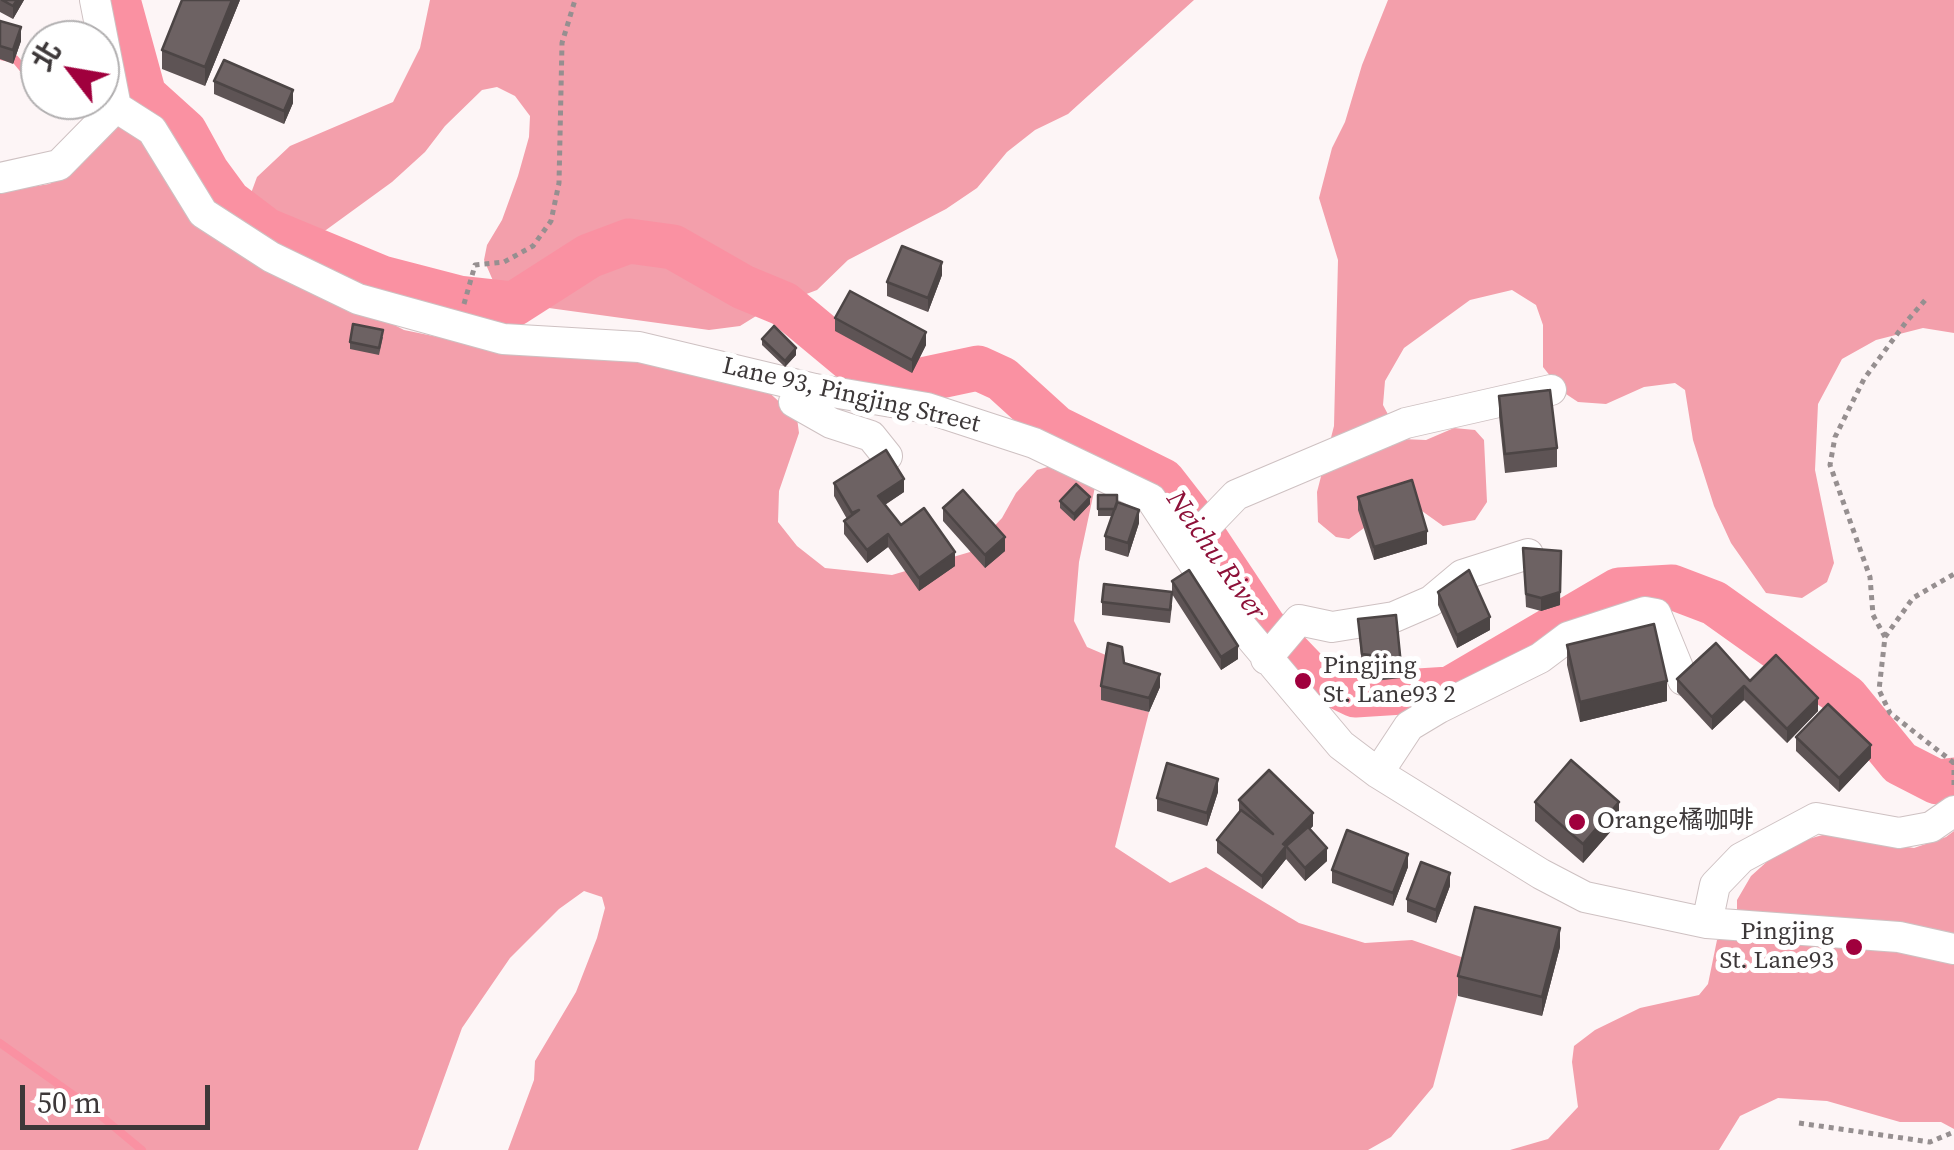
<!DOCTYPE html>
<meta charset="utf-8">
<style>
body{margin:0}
#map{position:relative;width:1954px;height:1150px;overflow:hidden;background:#fdf5f6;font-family:"Source Serif 4","Noto Sans TC",serif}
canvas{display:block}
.north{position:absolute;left:20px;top:20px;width:100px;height:100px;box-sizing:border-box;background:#fff;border:2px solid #b1afb0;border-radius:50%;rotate:301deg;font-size:28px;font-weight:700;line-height:40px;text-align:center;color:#3d3839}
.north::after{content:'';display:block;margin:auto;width:35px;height:45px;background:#a0003d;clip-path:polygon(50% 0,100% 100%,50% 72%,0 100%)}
.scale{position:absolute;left:20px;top:1085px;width:190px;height:45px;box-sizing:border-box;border:5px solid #3d3839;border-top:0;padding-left:12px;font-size:30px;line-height:35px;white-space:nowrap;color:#3d3839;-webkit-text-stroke:8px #fff;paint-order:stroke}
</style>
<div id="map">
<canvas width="1954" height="1150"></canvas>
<div class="north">北</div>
<div class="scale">50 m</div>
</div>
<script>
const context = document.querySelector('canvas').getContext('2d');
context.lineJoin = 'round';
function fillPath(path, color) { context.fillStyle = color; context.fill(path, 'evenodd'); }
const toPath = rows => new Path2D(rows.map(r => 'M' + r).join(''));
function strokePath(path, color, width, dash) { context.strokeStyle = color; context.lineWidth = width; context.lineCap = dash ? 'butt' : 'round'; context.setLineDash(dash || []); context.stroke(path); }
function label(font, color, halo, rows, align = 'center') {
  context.font = font + ' "Source Serif 4","Noto Sans TC",serif'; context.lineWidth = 10; context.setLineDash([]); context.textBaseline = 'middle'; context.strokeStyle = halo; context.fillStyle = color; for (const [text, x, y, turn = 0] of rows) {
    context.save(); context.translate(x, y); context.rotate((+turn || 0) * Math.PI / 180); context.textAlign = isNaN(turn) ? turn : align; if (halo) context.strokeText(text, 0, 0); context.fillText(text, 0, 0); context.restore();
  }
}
fillPath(toPath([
 [430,0,1194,0,1068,114,1035,130,1007,152,977,188,946,209,848,260,817,290,769,308,740,326,709,330,527,305,494,283,484,260,487,245,502,220,518,176,529,137,530,116,515,96,497,87,482,90,445,126,425,152,392,182,326,230,310,234,273,221,254,206,250,196,257,177,290,146,393,102,420,48],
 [1388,0,1954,0,1954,333,1923,328,1876,340,1842,359,1818,404,1815,470,1834,563,1827,582,1802,598,1766,593,1731,543,1714,506,1693,440,1685,390,1675,383,1644,387,1606,404,1578,402,1563,392,1543,367,1543,325,1536,305,1512,290,1470,300,1404,348,1385,381,1383,405,1401,439,1426,440,1454,428,1475,430,1484,440,1487,502,1475,520,1443,526,1415,506,1364,528,1349,539,1336,537,1318,522,1317,492,1334,426,1338,260,1319,198,1332,148,1345,122,1362,65],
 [125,123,136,132,183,206,321,287,404,330,501,350,582,352,675,367,763,387,797,418,799,433,779,491,778,522,797,546,825,568,892,575,970,552,1002,518,1016,493,1037,470,1051,466,1095,487,1079,562,1074,621,1087,647,1108,656,1102,699,1149,712,1115,847,1170,883,1206,867,1299,923,1365,943,1412,940,1467,959,1433,1087,1391,1137,1368,1150,508,1150,534,1080,535,1061,576,992,597,938,605,908,602,897,584,891,559,909,510,958,462,1028,418,1150,0,1150,0,192,49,184,67,176,110,126],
 [1954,831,1954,935,1737,914,1737,900,1751,876,1771,858,1805,840,1826,834,1914,848,1946,837],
 [1758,938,1882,943,1954,958,1954,1129,1941,1122,1900,1122,1827,1101,1778,1098,1740,1116,1719,1150,1510,1150,1548,1139,1578,1107,1572,1062,1574,1046,1595,1030,1640,1008,1699,995,1708,984,1717,940]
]), '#f39fab');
strokePath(toPath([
 [0,56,15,59,40,89],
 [131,96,144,95],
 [49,100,65,108,93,104],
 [0,1043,89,1106,142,1150]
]), '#fa91a2', 8);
strokePath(toPath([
 [118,0,144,95,185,132,207,172,229,202,266,230,382,278,459,298,514,304,589,256,629,241,673,247,743,287,784,304,861,368,898,385,978,368,1002,379,1056,428,1163,481,1191,517,1264,627,1307,672,1355,695,1450,689,1619,590,1672,587,1714,603,1846,697,1900,763,1937,782,1954,780]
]), '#fa91a2', 45);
const street = toPath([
 [95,0,116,107,152,130,203,213,271,257,358,299,503,339,639,347,815,389,927,408,1034,443,1151,499,1214,594,1341,745,1378,773,1541,874,1585,897,1707,923,1899,937,1954,949],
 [0,178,59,165,116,107],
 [815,389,794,402,831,423,871,436,887,456],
 [1181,542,1209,523,1236,495,1406,423,1551,390],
 [1266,659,1299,620,1332,627,1394,617,1431,601,1462,575,1528,554],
 [1378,773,1409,726,1439,708,1540,658,1568,637,1645,612,1656,614,1683,680],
 [1707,923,1715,885,1741,858,1816,818,1899,833,1931,827,1954,811]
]);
strokePath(street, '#cec1c2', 32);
strokePath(toPath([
 [464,304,475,265,504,262,533,246,551,221,559,183,562,43,575,0],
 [1885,637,1873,615,1870,577,1830,465,1835,437,1864,379,1906,322,1927,298],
 [1954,763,1890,713,1879,690,1885,637,1913,598,1954,574],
 [1954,785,1954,763],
 [1799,1123,1930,1142,1954,1132]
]), '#968f90', 5, [5, 5]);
strokePath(street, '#fff', 30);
fillPath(toPath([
 [0,0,24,0,13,19,0,12],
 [240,0,205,86,162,69,162,50],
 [0,21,21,41,13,64,0,59],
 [214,81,293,103,284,124,214,94],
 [942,275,928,312,887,296,887,282],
 [835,318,926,345,912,373,835,331],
 [383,337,379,355,350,349,350,342],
 [762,339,796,355,785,367,762,345],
 [1499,396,1557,448,1557,467,1505,473,1499,416],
 [834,483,904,492,885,505,901,525,955,566,919,591,888,547,867,563,844,534,844,521,847,519,834,496],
 [1098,495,1117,503,1139,523,1128,557,1105,550,1105,536,1112,516,1098,516],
 [1358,497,1427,544,1374,560,1358,510],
 [1060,501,1090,504,1074,521,1060,508],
 [943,508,1005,551,985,568,943,521],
 [1523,548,1560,605,1541,611,1526,607],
 [1172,581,1238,659,1221,670,1172,594],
 [1438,592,1490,630,1457,648,1438,605],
 [1102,602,1172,605,1170,623,1102,615],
 [1358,619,1401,665,1401,678,1375,681,1370,668,1362,668],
 [1567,645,1667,701,1580,722,1567,665],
 [1124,663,1160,687,1149,712,1101,700,1101,686],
 [1677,679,1750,681,1818,711,1787,743,1744,700,1712,730,1677,692],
 [1796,737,1871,758,1839,792,1796,751],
 [1218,792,1207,826,1157,811,1157,798],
 [1239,800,1313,826,1310,829,1327,861,1305,881,1286,859,1262,889,1217,853,1217,840,1239,813],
 [1535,802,1619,822,1583,863,1535,821],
 [1408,867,1393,906,1332,883,1332,870],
 [1450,886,1436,923,1407,912,1407,899],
 [1560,947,1542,1016,1458,996,1458,976]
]), '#5e5455');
fillPath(toPath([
 [17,0,24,0,13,19,13,6],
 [232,0,240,0,205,86,205,67],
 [21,27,21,41,13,64,13,50],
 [293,90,293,103,284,124,284,111],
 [942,262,942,275,928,312,928,298],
 [926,332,926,345,912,373,912,360],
 [796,348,796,355,785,367,785,361],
 [904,479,904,492,878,509,878,496],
 [1090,497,1090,504,1074,521,1074,514],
 [1139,510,1139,523,1128,557,1128,543],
 [1427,531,1427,544,1374,560,1374,547],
 [888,534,888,547,867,563,867,550],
 [1005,537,1005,551,985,568,985,555],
 [1561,551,1560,605,1541,611,1541,598],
 [955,552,955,566,919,591,919,578],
 [1490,617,1490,630,1457,648,1457,635],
 [1238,646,1238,659,1221,670,1221,657],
 [1160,674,1160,687,1149,712,1149,698],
 [1667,681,1667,701,1580,722,1580,702],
 [1744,686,1744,700,1712,730,1712,717],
 [1818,698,1818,711,1787,743,1787,729],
 [1871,745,1871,758,1839,792,1839,778],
 [1218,779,1218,792,1207,826,1207,813],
 [1619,802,1619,822,1583,863,1583,844],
 [1313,813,1313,826,1290,850,1286,846,1286,859,1262,889,1262,876,1283,844],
 [1327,848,1327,861,1305,881,1305,868],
 [1408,854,1408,867,1393,906,1393,893],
 [1450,873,1450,886,1436,923,1436,910],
 [1560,928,1560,947,1542,1016,1542,997]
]), '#4c4545');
const building = toPath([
 [2,0,17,0,13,6,2,0],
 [182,0,232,0,205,67,162,50,182,0],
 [0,21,21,27,13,50,0,46,0,21],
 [82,32,95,40,77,40,82,32],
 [224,60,293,90,284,111,214,81,224,60],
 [902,246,942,262,928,298,887,282,902,246],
 [850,291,926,332,912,360,835,318,850,291],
 [353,324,383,330,379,348,350,342,353,324],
 [774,326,796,348,785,361,762,339,774,326],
 [1550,390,1557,448,1505,454,1499,396,1550,390],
 [886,450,904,479,878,496,901,525,924,508,955,552,919,578,888,534,867,550,844,521,859,510,852,513,834,483,886,450],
 [1412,480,1427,531,1374,547,1358,497,1412,480],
 [1076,484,1090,497,1074,514,1060,501,1076,484],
 [963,490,1005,537,985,555,943,508,963,490],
 [1098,495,1117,495,1117,503,1115,509,1098,509,1098,495],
 [1117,502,1139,510,1128,543,1105,536,1117,502],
 [1523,548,1561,551,1560,592,1541,598,1526,594,1523,548],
 [1189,570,1238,646,1221,657,1172,581,1189,570],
 [1469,570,1490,617,1457,635,1438,592,1469,570],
 [1104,584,1172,592,1170,610,1102,602,1104,584],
 [1396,615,1401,665,1375,668,1370,655,1362,654,1358,619,1396,615],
 [1654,624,1667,681,1580,702,1567,645,1654,624],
 [1108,643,1122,647,1124,663,1160,674,1149,698,1101,686,1108,643],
 [1716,643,1750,681,1776,655,1818,698,1787,729,1744,686,1712,717,1677,679,1716,643],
 [1828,704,1871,745,1839,778,1796,737,1828,704],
 [1571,760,1619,802,1583,844,1535,802,1571,760],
 [1167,763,1218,779,1207,813,1157,798,1167,763],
 [1269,770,1313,813,1283,844,1286,846,1308,827,1327,848,1305,868,1286,846,1262,876,1217,840,1241,810,1273,834,1239,800,1269,770],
 [1347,830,1408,854,1393,893,1332,870,1347,830],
 [1421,862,1450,873,1436,910,1407,899,1421,862],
 [1475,907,1560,928,1542,997,1458,976,1475,907]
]);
fillPath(building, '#6d6263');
strokePath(building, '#4c4545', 2.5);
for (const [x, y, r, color] of [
 [1303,681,10,"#a0003d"],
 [1577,822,10,"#a0003d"],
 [1854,947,10,"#a0003d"]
]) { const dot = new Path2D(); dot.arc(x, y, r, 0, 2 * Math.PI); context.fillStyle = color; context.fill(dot); strokePath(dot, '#fff', 4); }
label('25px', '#3d3839', '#fff', [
 ["Lane 93, Pingjing Street",851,396,13]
]);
label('25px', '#3d3839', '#fff', [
 ["Pingjing",1323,667],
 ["St. Lane93 2",1323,696],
 ["Orange橘咖啡",1597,822],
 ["Pingjing",1834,933,"right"],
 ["St. Lane93",1834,962,"right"]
], 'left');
label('italic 28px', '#8d1038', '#fff', [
 ["Neichu River",1215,556,55]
]);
</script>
